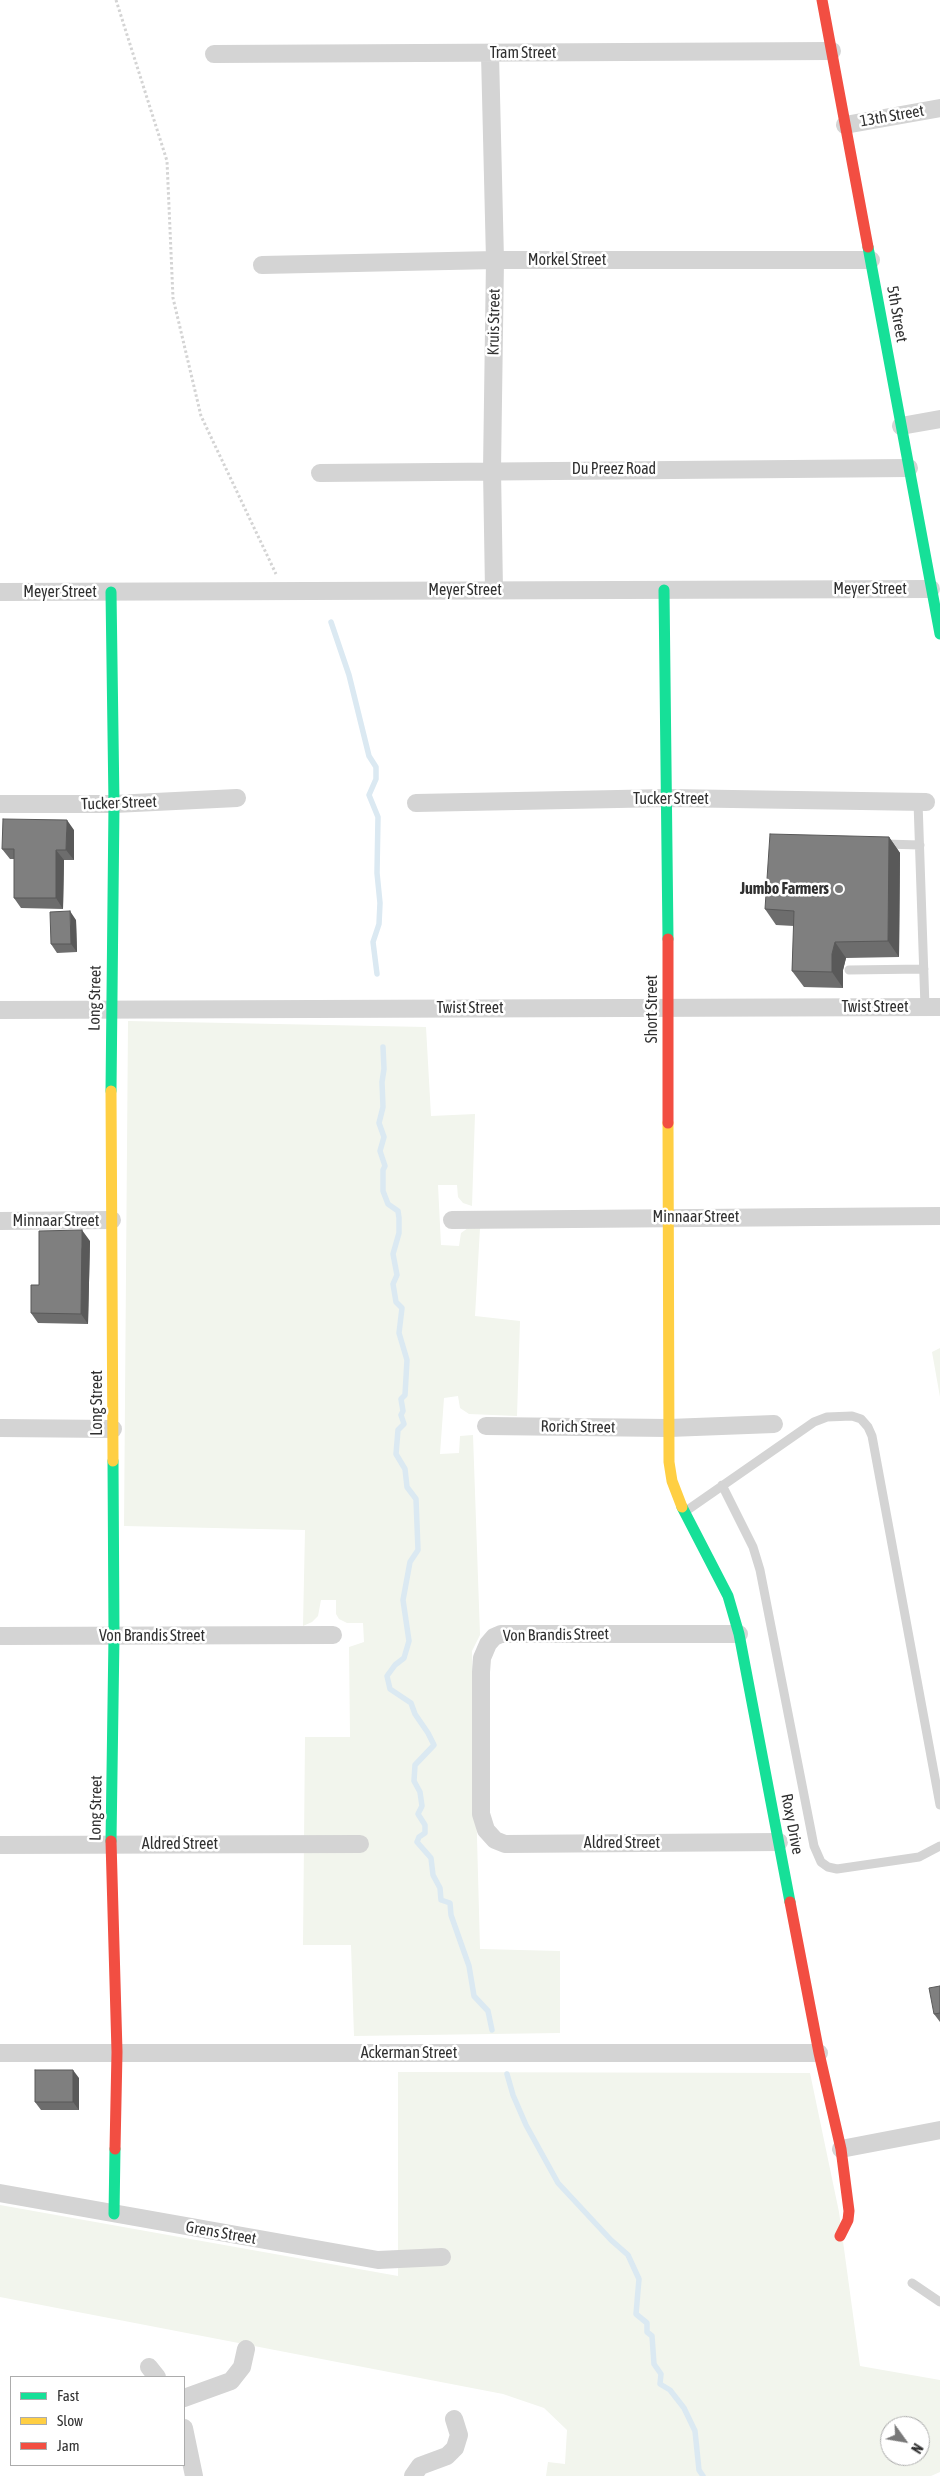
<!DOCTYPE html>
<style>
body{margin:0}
#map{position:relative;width:940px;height:2476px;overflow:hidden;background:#fff;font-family:"Asap Condensed",sans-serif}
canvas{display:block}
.legend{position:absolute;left:10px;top:2376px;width:175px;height:90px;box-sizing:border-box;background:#fff;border:1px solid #acacac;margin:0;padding:6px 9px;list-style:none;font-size:15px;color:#303030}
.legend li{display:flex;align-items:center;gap:10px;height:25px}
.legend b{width:25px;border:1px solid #acacac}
.north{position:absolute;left:880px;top:2416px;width:50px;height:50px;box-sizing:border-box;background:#fff;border:1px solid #acacac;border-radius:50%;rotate:122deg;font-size:14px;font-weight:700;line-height:20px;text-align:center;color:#303030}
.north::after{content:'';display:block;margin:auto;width:18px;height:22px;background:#787878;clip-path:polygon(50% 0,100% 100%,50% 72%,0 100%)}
</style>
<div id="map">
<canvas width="940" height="2476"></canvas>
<ul class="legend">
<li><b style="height:6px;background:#16e098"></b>Fast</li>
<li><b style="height:6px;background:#ffcf43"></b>Slow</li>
<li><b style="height:6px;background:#f24e42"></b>Jam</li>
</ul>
<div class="north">N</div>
</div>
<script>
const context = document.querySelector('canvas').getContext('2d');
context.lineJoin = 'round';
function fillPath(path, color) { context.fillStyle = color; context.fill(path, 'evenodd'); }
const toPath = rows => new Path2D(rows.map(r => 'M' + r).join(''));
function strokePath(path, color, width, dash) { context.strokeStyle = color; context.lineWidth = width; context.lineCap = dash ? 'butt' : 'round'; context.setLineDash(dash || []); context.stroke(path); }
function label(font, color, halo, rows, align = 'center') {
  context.font = font + ' "Asap Condensed",sans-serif'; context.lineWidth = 5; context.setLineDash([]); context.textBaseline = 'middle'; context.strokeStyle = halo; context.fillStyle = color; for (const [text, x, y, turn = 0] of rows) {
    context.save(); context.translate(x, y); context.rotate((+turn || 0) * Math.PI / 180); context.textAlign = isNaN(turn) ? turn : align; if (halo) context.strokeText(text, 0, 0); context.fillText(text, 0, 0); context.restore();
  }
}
fillPath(toPath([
 [128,1021,426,1027,431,1116,475,1114,472,1206,463,1203,458,1197,457,1185,438,1185,441,1245,459,1246,461,1233,468,1228,480,1228,475,1316,520,1321,517,1416,469,1414,460,1408,458,1396,444,1398,440,1454,459,1453,460,1436,473,1435,480,1635,472,1651,480,1949,560,1951,560,2033,354,2036,351,1945,303,1945,305,1737,350,1737,349,1647,364,1642,363,1623,347,1623,339,1619,336,1614,336,1600,321,1600,318,1616,312,1622,303,1626,305,1530,124,1526],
 [940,1348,940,1397,932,1352],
 [398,2072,810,2073,839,2212,860,2366,940,2380,940,2472,931,2476,546,2476,548,2462,565,2464,567,2430,544,2408,503,2394,0,2297,0,2205,398,2276],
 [890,2426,920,2426,920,2456,890,2456]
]), '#f2f5ed');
strokePath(toPath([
 [331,622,349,675,369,756,376,767,376,779,369,795,378,817,377,873,380,903,379,924,373,942,377,974],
 [383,1047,384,1069,382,1082,383,1107,379,1123,384,1137,380,1151,385,1166,383,1170,383,1191,388,1204,398,1211,399,1218,399,1233,393,1254,397,1275,393,1284,396,1302,402,1308,399,1333,407,1360,405,1395,401,1399,403,1411,401,1415,404,1424,398,1430,396,1454,405,1469,407,1487,416,1499,418,1550,410,1562,403,1600,409,1641,404,1658,395,1665,387,1676,390,1689,411,1703,415,1714,428,1733,434,1745,415,1765,414,1781,420,1792,422,1806,418,1814,425,1825,425,1833,419,1837,417,1842,431,1858,433,1875,440,1888,441,1900,450,1903,451,1915,469,1966,474,1996,488,2011,492,2030],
 [507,2074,513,2095,526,2125,558,2183,611,2240,628,2255,639,2279,636,2314,647,2323,647,2332,652,2336,654,2364,661,2374,660,2384,670,2390,684,2408,695,2431,699,2470,703,2476]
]), '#dbe9f2', 5.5);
strokePath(toPath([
 [116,0,167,161,173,298,201,416,276,574]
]), '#d4d4d4', 3, [2.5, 2.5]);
strokePath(toPath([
 [918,802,925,1007],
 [885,844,920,845],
 [849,970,924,969],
 [722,1485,753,1547,760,1570,814,1846,821,1862,828,1867,837,1869,919,1857,940,1846],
 [686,1511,814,1422,827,1417,852,1416,861,1419,868,1427,872,1436,940,1805],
 [912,2283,940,2302]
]), '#d4d4d4', 9);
strokePath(toPath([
 [214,54,832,51],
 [490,54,495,260,492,470,494,590],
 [845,125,940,108],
 [262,265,495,260,871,260],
 [901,426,940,419],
 [320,473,909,468],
 [0,592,931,589],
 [416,803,668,798,926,802],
 [0,804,114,804,237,798],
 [0,1010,940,1007],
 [452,1220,940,1216],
 [0,1221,112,1220],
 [486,1426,669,1428,774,1424],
 [0,1428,113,1429],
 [739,1634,501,1634,494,1637,488,1644,482,1658,481,1672,481,1814,486,1830,495,1840,505,1844,779,1842],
 [0,1636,333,1635],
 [0,1845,360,1844],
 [0,2053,819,2053],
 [841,2149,940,2130],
 [0,2193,378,2260,442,2257],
 [149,2367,157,2377],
 [184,2398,231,2381,242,2367,246,2349],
 [184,2428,194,2476],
 [413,2476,420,2466,447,2456,455,2448,459,2435,454,2419]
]), '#d4d4d4', 18);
strokePath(toPath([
 [868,247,940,634],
 [664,590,668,939],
 [111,1091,114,804,111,592],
 [682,1507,728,1596,739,1634,790,1902],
 [111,1841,114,1636,113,1461],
 [114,2214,115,2149]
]), '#16e098', 11);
strokePath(toPath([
 [111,1091,113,1461],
 [668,1123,669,1462,672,1481,682,1507]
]), '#ffcf43', 11);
strokePath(toPath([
 [822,0,868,247],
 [668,939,668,1123],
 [111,1841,117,2052,115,2149],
 [790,1902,819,2053,841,2149,849,2211,848,2220,840,2236]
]), '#f24e42', 11);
fillPath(toPath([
 [74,830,74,860,64,860,63,909,21,908,14,898,14,859,10,859,2,849],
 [889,837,900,853,899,957,846,958,843,970,843,988,804,987,792,971,794,926,776,925,765,909],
 [76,920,77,952,57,953,51,944],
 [90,1241,88,1324,38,1323,31,1313,39,1285],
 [940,1986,940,2022,934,2014],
 [79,2078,79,2110,41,2110,35,2102]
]), '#6d6d6d');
fillPath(toPath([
 [67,820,74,830,74,860,66,850],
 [889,837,900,853,899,957,888,941],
 [56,850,64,860,63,909,56,898],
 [70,911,76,920,77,952,71,944],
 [835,942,846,958,843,970,843,988,832,972,832,954],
 [82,1230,90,1241,88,1324,81,1314],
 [73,2070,79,2078,79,2110,73,2102]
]), '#595959');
const building = toPath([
 [3,819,67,820,66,850,56,850,56,898,14,898,14,849,2,849,3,819],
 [770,834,889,837,888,941,835,942,832,954,832,972,792,971,794,911,765,909,770,834],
 [70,911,71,944,51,944,50,912,70,911],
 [82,1230,81,1314,31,1313,31,1285,39,1285,39,1231,82,1230],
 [940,1986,940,2013,934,2014,929,1988,940,1986],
 [35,2070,73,2070,73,2102,35,2102,35,2070]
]);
fillPath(building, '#7f7f7f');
strokePath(building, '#595959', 1);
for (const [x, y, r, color] of [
 [839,889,5,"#787878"]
]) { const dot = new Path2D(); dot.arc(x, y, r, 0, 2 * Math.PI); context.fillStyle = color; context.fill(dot); strokePath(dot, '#fff', 2); }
label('16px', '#303030', '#fff', [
 ["Tram Street",523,53],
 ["13th Street",892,116,-10],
 ["Morkel Street",567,260],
 ["5th Street",897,314,80],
 ["Kruis Street",494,322,-89],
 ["Du Preez Road",614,469],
 ["Meyer Street",870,589],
 ["Meyer Street",465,590],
 ["Meyer Street",60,592],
 ["Tucker Street",671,799],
 ["Tucker Street",119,803,-2],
 ["Long Street",95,998,-89],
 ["Twist Street",875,1007],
 ["Twist Street",470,1008],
 ["Short Street",652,1009,-90],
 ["Minnaar Street",696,1217],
 ["Minnaar Street",56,1221],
 ["Long Street",97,1403,-90],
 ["Rorich Street",578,1427,1],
 ["Von Brandis Street",556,1635,-1],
 ["Von Brandis Street",152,1636],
 ["Long Street",96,1808,-89],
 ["Roxy Drive",792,1824,79],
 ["Aldred Street",622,1843],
 ["Aldred Street",180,1844],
 ["Ackerman Street",409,2053],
 ["Grens Street",221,2233,10]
]);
label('bold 16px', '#303030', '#fff', [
 ["Jumbo Farmers",829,889]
], 'right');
</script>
